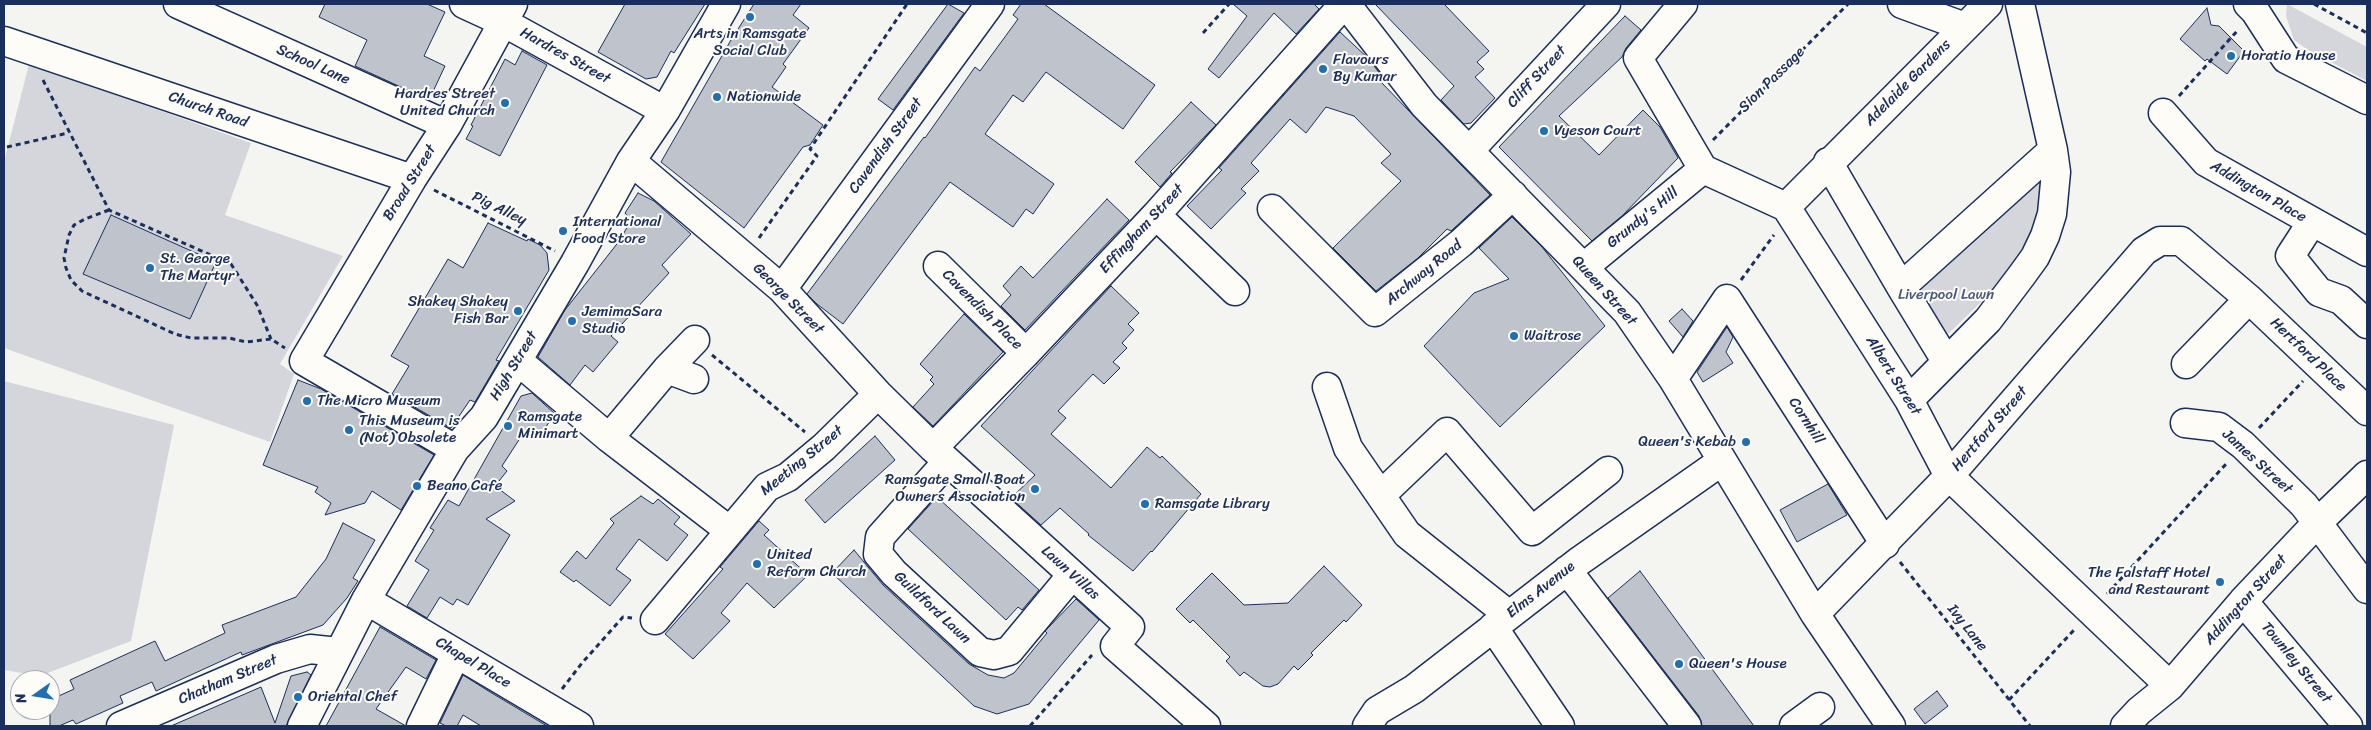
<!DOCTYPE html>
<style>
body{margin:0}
#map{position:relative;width:2371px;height:730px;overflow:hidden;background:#f4f4f1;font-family:Sriracha,sans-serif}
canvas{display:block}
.frame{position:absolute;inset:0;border:5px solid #1b2f5e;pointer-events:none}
.north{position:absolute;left:10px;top:670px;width:50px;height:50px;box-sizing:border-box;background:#fdfcf7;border:1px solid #a3aaba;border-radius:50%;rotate:257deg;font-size:14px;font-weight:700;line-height:20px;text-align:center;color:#1b2f5e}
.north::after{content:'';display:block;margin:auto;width:18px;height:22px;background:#1f6fb2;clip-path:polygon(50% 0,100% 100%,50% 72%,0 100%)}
</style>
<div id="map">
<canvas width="2371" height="730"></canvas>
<div class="frame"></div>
<div class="north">N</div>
</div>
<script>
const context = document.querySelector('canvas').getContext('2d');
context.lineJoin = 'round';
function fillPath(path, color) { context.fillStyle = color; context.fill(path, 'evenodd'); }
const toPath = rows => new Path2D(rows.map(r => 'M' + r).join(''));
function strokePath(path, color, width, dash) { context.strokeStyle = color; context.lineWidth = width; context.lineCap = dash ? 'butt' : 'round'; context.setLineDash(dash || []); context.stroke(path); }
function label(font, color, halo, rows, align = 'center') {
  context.font = font + ' Sriracha,sans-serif'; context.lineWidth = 4; context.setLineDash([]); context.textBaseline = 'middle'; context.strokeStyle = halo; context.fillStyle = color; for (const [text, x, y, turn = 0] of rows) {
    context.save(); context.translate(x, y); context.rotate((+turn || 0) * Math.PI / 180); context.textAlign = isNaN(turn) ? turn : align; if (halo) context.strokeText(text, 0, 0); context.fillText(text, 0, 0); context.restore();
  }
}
fillPath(toPath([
 [2287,4,2367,47,2367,81,2308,50,2294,40,2286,16],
 [29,64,251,143,225,215,343,256,280,364,294,374,270,442,4,348,4,162],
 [2040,172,2045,198,2021,263,1940,342,1908,290],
 [4,381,174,425,131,641,40,676,4,670]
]), '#d4d6db');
const building = toPath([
 [325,4,427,4,445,12,424,56,445,66,429,100,355,66,367,40,319,17,325,4],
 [625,4,705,4,674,53,671,51,657,77,646,79,598,52,625,4],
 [754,4,801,4,793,15,809,28,783,64,786,67,772,87,823,125,810,145,803,147,744,228,661,162,731,40,754,4],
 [948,4,964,13,893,110,878,99,948,4],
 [1021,4,1044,4,1155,85,1123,129,1046,72,1023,102,1013,95,985,134,1054,184,1033,214,1026,209,1013,227,950,182,843,324,817,304,807,294,924,137,925,138,975,67,980,71,1018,19,1013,15,1021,4],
 [1233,4,1314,4,1319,9,1296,34,1274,13,1219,78,1208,69,1247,16,1233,4],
 [1375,4,1444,4,1489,51,1477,62,1484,69,1475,77,1495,98,1471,123,1464,124,1441,100,1454,86,1375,4],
 [2207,8,2211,25,2219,26,2244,51,2227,74,2207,59,2205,61,2180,39,2207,8],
 [1625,16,1641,30,1626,48,1622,57,1559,116,1599,155,1643,110,1660,127,1678,158,1622,216,1592,241,1499,147,1625,16],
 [1340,32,1369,59,1380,74,1381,82,1490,195,1451,231,1447,229,1418,258,1376,291,1333,248,1401,181,1381,163,1391,154,1354,116,1326,107,1306,133,1290,119,1251,163,1259,171,1241,189,1246,193,1211,229,1187,206,1222,170,1219,168,1340,32],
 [522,51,547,65,500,156,466,139,473,126,471,125,505,59,515,65,522,51],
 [1191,102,1216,125,1170,172,1172,173,1160,187,1135,162,1191,102],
 [638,193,654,201,691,234,662,265,669,273,611,336,618,342,593,372,585,365,570,385,538,357,565,310,620,240,631,220,625,213,638,193],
 [1107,199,1129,220,1025,330,1001,306,1011,295,1003,286,1021,266,1033,278,1107,199],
 [111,215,216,262,190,319,83,274,111,215],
 [1512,217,1542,247,1605,326,1500,427,1424,346,1474,293,1509,279,1479,248,1512,217],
 [488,223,527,241,528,239,540,245,547,253,549,270,496,360,499,361,475,402,470,400,451,428,392,394,409,366,391,356,448,259,463,268,488,223],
 [1111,286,1139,313,1128,324,1134,330,1122,343,1127,348,1113,362,1120,368,1104,384,1093,374,1058,411,1066,418,1051,434,1111,488,1147,447,1160,458,1162,456,1201,494,1152,552,1151,551,1133,571,1088,535,1089,534,1060,508,1041,525,1011,498,1035,475,981,426,1111,286],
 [1682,309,1693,321,1683,337,1669,321,1682,309],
 [964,314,1003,352,933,426,913,407,934,384,930,380,933,377,920,364,964,314],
 [1727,327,1733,337,1726,352,1733,363,1703,382,1697,372,1727,327],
 [298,380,321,389,434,455,401,510,372,491,365,503,325,515,331,503,315,492,318,487,263,465,298,380],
 [532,393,555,414,540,435,528,426,502,466,507,471,495,486,515,501,486,519,510,535,468,605,457,599,453,605,440,597,427,618,407,606,429,570,415,561,434,530,430,528,448,500,459,506,521,396,532,393],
 [875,436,895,460,825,523,805,500,875,436],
 [1828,484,1847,515,1797,542,1780,510,1828,484],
 [641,496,653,504,658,499,680,517,674,524,688,535,667,561,639,539,616,569,631,580,610,606,576,580,574,582,560,572,577,551,586,559,614,523,610,519,641,496],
 [937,497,1039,590,1022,610,1018,607,1006,620,908,529,937,497],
 [759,521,769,530,764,535,808,575,774,608,747,583,721,613,730,621,693,659,665,634,723,569,720,567,759,521],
 [343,523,375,540,353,578,358,581,347,598,323,625,242,655,241,652,156,691,152,682,120,696,123,703,76,724,73,720,59,726,50,726,50,700,74,689,70,680,155,641,165,661,225,633,222,625,296,597,326,559,343,523],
 [854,550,883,585,969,664,988,675,1004,678,1014,673,1047,633,1045,631,1076,599,1099,620,1029,704,997,714,974,706,832,573,854,550],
 [1324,566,1362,605,1346,622,1344,620,1311,653,1313,655,1298,670,1294,666,1278,684,1270,687,1263,686,1244,672,1240,676,1226,661,1230,657,1193,620,1190,623,1176,609,1212,573,1244,605,1288,603,1324,566],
 [1640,571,1754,726,1702,726,1699,716,1608,598,1640,571],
 [380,627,436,660,426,679,406,667,376,709,406,726,326,726,380,627],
 [307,672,311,675,286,726,171,726,261,687,275,723,291,676,307,672],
 [463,675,490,692,547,726,481,726,463,715,457,726,446,726,440,723,463,675],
 [1937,691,1948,706,1925,724,1914,709,1937,691]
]);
fillPath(building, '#bfc3cc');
strokePath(building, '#1b2f5e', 1);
const minor = toPath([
 [178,4,447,125],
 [464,4,503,22,665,111],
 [1346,4,1424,105,1627,312,1673,379,1815,614,1891,726],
 [1683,4,1638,58,1703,169,1786,207,1909,400,1949,476,2170,686],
 [1902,4,1965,27],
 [2248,4,2255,11,2286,59,2367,100],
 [4,41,412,179],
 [2163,113,2206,162,2367,252],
 [1469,151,1606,4],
 [631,161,782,289,878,394,933,448,1130,627,1115,646,1206,726],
 [1828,162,1901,287],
 [1786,207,1988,4],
 [1272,209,1375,312,1461,243,1513,195],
 [1156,215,1235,291],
 [2312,222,2290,256,2319,292,2341,300,2367,324],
 [938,266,1026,353],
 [1584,267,1703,169],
 [782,289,990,4],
 [518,361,609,438,730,531],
 [1946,361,1901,287,2053,150],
 [2186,364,2249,299],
 [667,369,694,379],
 [1673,379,1727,299,1885,544],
 [1327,387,1348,448,1407,534,1509,615],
 [1909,400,1988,320,2022,275,2035,257,2045,236,2052,214,2056,172,2053,150,2020,4],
 [2185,423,2219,427,2243,445,2304,505,2367,589],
 [609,438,667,369,695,340],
 [933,448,1026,353,1156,215,1344,4],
 [455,449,304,361,412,179,447,125,513,4],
 [947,462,880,537,878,554,894,573,980,652,994,655,1009,651,1072,575],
 [1381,495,1447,432,1532,531,1608,471],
 [1567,570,1687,726],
 [366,600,579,726],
 [2243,601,2348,726],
 [1815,614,1949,476,2144,251,2160,241,2181,241,2249,299,2367,411],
 [655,620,767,487,788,477,824,447,878,394],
 [1493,627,1560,726],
 [121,726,276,659,310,649,338,652],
 [302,726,366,600,455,449,484,417,575,263,631,161,665,111,726,4],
 [421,726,456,654],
 [1367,726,1377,711,1414,689,1578,562,1722,461],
 [1794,726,1820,707],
 [2125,726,2139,711,2170,686,2243,601,2316,524,2367,475]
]);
strokePath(minor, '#1b2f5e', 31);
strokePath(toPath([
 [2314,4,2367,33],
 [1203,33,1229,4],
 [43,80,109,210,231,264,257,305,271,339],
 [2179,96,2238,30],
 [1713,140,1848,4],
 [7,147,68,133],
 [434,190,555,251],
 [109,210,85,219,74,225,69,235,64,258,66,268,71,280,82,291,175,334,191,338,229,338,246,342,271,339,285,348],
 [759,238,817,156,810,149,907,4],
 [1741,280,1774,235],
 [712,355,805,432],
 [2259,428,2303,381],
 [1900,562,2030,726],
 [2107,594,2226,464],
 [562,689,582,663,623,617,632,618],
 [2009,700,2074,630],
 [1030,726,1092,655]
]), '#1b2f5e', 3, [5, 4]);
strokePath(minor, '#fdfcf7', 28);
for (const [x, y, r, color] of [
 [750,17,5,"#1f6fb2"],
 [2231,56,5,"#1f6fb2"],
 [1323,69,5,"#1f6fb2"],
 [717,97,5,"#1f6fb2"],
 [505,103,5,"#1f6fb2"],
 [1544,131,5,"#1f6fb2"],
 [563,231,5,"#1f6fb2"],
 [150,268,5,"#1f6fb2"],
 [518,311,5,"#1f6fb2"],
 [572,321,5,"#1f6fb2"],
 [1514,336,5,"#1f6fb2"],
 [307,401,5,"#1f6fb2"],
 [508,426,5,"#1f6fb2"],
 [349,430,5,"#1f6fb2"],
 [1746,442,5,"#1f6fb2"],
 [417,486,5,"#1f6fb2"],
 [1035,489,5,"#1f6fb2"],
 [1145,504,5,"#1f6fb2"],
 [757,564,5,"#1f6fb2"],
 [2220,582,5,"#1f6fb2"],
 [1679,664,5,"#1f6fb2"],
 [298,697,5,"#1f6fb2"]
]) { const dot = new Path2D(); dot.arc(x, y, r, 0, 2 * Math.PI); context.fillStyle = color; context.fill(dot); strokePath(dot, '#fdfcf7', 2); }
label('15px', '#1b2f5e', '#fdfcf7', [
 ["Arts in Ramsgate",750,34,"center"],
 ["Social Club",750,51,"center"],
 ["Horatio House",2241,56],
 ["Flavours",1333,60],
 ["By Kumar",1333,77],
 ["Hardres Street",495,94,"right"],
 ["United Church",495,111,"right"],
 ["Nationwide",727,97],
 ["Vyeson Court",1554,131],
 ["International",573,222],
 ["Food Store",573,239],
 ["St. George",160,259],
 ["The Martyr",160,276],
 ["Shakey Shakey",508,302,"right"],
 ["Fish Bar",508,319,"right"],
 ["JemimaSara",582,312],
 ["Studio",582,329],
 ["Waitrose",1524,336],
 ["The Micro Museum",317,401],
 ["Ramsgate",518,417],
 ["Minimart",518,434],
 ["This Museum is",359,421],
 ["(Not) Obsolete",359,438],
 ["Queen's Kebab",1736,442,"right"],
 ["Ramsgate Small Boat",1025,480,"right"],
 ["Owners Association",1025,497,"right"],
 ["Beano Cafe",427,486],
 ["Ramsgate Library",1155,504],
 ["United",767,555],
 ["Reform Church",767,572],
 ["The Falstaff Hotel",2210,573,"right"],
 ["and Restaurant",2210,590,"right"],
 ["Queen's House",1689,664],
 ["Oriental Chef",308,697]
], 'left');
label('15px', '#1b2f5e', '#fdfcf7', [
 ["Hardres Street",565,56,29],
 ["School Lane",313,65,24],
 ["Cliff Street",1537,77,-47],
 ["Sion Passage",1772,80,-45],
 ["Adelaide Gardens",1908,83,-45],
 ["Church Road",208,110,19],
 ["Cavendish Street",886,146,-54],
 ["Broad Street",410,183,-58],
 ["Addington Place",2258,192,30],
 ["Pig Alley",499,209,26],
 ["Grundy's Hill",1643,218,-39],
 ["Effingham Street",1142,229,-47],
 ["Archway Road",1424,273,-39],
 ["Queen Street",1604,291,48],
 ["George Street",788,299,45],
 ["Cavendish Place",982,310,45],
 ["Hertford Place",2308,355,44],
 ["High Street",514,366,-59],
 ["Albert Street",1893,376,58],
 ["Cornhill",1806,421,57],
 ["Hertford Street",1990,429,-49],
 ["Meeting Street",802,461,-39],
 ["James Street",2257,462,42],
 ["Lawn Villas",1070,573,42],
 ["Elms Avenue",1541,590,-38],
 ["Addington Street",2246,600,-48],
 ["Guildford Lawn",932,608,43],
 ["Ivy Lane",1967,628,52],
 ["Chapel Place",473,663,31],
 ["Townley Street",2296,663,50],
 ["Chatham Street",228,680,-23]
]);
label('15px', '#49597d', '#fdfcf7', [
 ["Liverpool Lawn",1946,295]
]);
</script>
